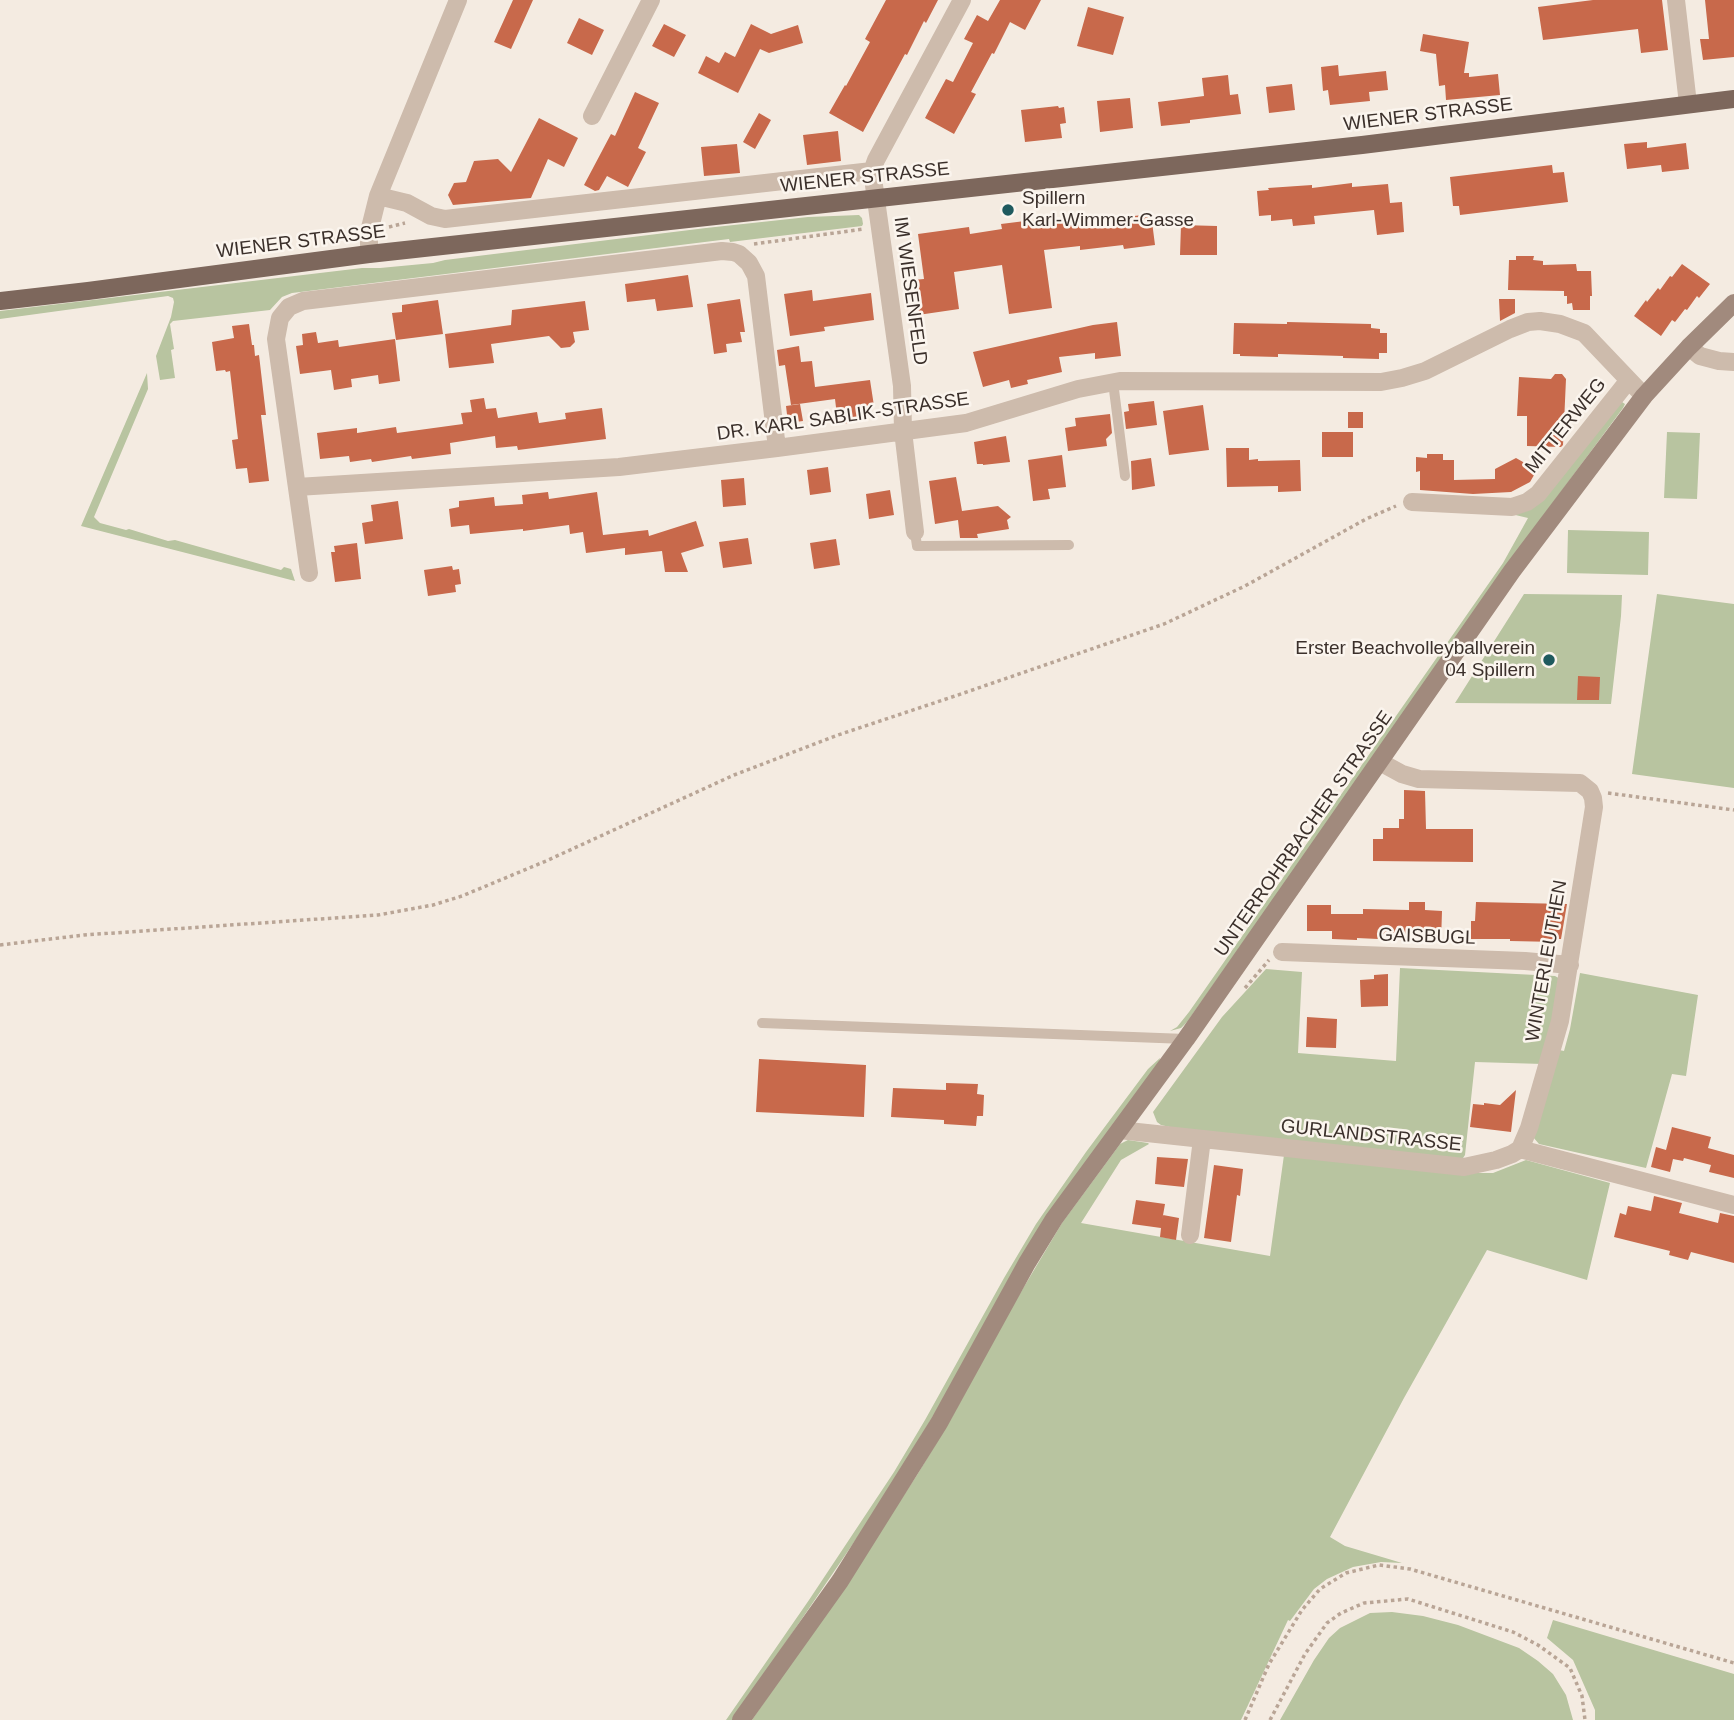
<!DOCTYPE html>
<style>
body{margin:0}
canvas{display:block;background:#f4ebe1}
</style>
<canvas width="1734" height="1720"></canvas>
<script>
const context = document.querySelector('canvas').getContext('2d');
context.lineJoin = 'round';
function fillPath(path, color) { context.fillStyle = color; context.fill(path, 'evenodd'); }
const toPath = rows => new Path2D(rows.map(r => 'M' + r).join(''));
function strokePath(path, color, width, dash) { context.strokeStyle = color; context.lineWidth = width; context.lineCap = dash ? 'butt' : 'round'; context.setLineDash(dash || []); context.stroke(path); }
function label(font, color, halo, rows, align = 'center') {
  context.font = font + ' Helvetica,sans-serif'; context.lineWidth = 5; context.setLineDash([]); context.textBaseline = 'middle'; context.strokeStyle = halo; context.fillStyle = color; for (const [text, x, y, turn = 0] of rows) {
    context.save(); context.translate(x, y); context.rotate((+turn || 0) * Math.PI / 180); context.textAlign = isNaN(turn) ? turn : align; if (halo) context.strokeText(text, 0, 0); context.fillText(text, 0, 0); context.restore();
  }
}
fillPath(toPath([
 [859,215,862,218,863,224,862,226,730,242,729,239,292,293,282,297,270,310,173,321,170,324,174,349,171,350,175,378,160,380,156,356,171,317,174,302,173,298,168,296,0,319,0,311,362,268,380,268,433,263,445,260,706,228,808,217],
 [147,373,148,389,94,517,100,523,126,530,129,529,168,541,175,540,281,570,284,567,291,569,295,581,81,526],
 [1622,402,1625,404,1623,408,1543,516,1187,1022,1181,1028,1170,1031,1177,1027,1189,1012,1503,563,1528,518,1507,513],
 [1667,432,1700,433,1697,499,1664,498],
 [1568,530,1649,532,1648,575,1567,573],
 [1524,594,1622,595,1621,616,1611,704,1455,703],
 [1657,594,1734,604,1734,788,1632,774],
 [1400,968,1555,976,1562,980,1543,1064,1475,1062,1465,1155,1461,1161,1174,1128,1161,1125,1157,1122,1153,1112,1222,1017,1266,969,1302,972,1298,1053,1396,1061],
 [1580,973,1698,995,1686,1076,1672,1074,1646,1168,1539,1144,1533,1137,1559,1050,1564,1051,1570,1029],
 [1160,1058,1159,1063,956,1378,880,1504,733,1720,726,1720,809,1600,894,1472,925,1420,1004,1278,1036,1224,1086,1152,1148,1069],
 [1128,1140,1148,1143,1149,1144,1121,1160,1081,1223,1270,1256,1284,1155,1466,1173,1493,1173,1526,1160,1610,1183,1587,1280,1487,1250,1404,1398,1330,1537,1345,1546,1402,1563,1381,1562,1353,1567,1327,1579,1314,1589,1290,1621,1288,1620,1241,1720,752,1720,857,1567,917,1475,952,1417,1009,1312,1062,1223,1120,1144],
 [1392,1612,1423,1616,1458,1625,1519,1648,1538,1661,1553,1674,1566,1695,1573,1720,1280,1720,1314,1660,1329,1638,1340,1628,1370,1613],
 [1553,1620,1734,1674,1734,1720,1595,1720,1595,1710,1573,1660,1547,1638]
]), '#b8c4a0');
fillPath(toPath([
 [513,0,533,0,511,49,494,42],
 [886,0,938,0,926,23,924,21,907,55,905,54,863,132,829,113,845,85,846,86,870,42,865,39],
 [1000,0,1041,0,1025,30,1010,22,994,54,992,53,971,92,976,94,954,134,925,118,946,79,953,82,973,43,964,39,977,15,988,21],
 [1593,0,1662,0,1668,50,1641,53,1638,29,1543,40,1538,7],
 [1705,0,1734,0,1734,57,1703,60,1700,39,1709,39],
 [1088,7,1124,17,1113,55,1077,46],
 [579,18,604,30,592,55,567,43],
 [664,24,686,35,674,57,652,46],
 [751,24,771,34,798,25,803,43,769,53,760,49,738,93,698,73,706,56,719,63,725,52,735,57],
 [1423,34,1469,42,1464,73,1469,73,1469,77,1498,74,1500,95,1446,100,1445,85,1439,86,1436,54,1420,51],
 [1338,65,1339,76,1386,71,1388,90,1369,92,1370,101,1330,105,1328,90,1323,91,1321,67],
 [1228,75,1230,95,1238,94,1241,114,1190,120,1190,123,1161,126,1158,102,1204,96,1202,78],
 [1292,84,1295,110,1269,113,1266,87],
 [635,92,659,103,638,148,646,152,628,187,607,176,599,190,595,191,584,185,611,134,615,136],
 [1130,98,1133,128,1100,132,1097,101],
 [1058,106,1059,108,1064,107,1066,123,1060,124,1062,138,1025,142,1021,110],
 [759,113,771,120,755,149,743,142],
 [539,118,578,138,564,167,548,159,531,198,453,205,448,195,454,183,466,182,474,161,498,159,511,172],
 [838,131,841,161,807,165,803,135],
 [1647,142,1647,148,1686,143,1689,169,1662,172,1661,165,1627,169,1624,144],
 [737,144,740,173,704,176,701,147],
 [1552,165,1553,173,1564,172,1568,202,1460,215,1459,206,1453,206,1450,177],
 [1352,183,1352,187,1388,184,1390,203,1402,202,1404,232,1377,235,1374,210,1314,216,1315,224,1293,226,1292,219,1271,221,1271,215,1259,216,1257,191,1269,190,1268,188,1312,185,1312,188],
 [1151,214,1155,245,1124,249,1123,245,1080,250,1080,246,1044,250,1052,308,1009,314,1002,265,954,272,959,309,918,315,913,280,924,279,918,234,969,227,970,234,1002,229,1001,224,1033,220,1034,223,1100,216,1100,220],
 [1181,225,1217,226,1217,255,1180,255],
 [1516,256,1534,256,1533,260,1543,261,1543,265,1576,264,1577,271,1591,271,1592,296,1590,296,1590,310,1573,310,1572,303,1567,304,1567,296,1564,296,1564,291,1508,290,1509,260,1516,260],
 [1682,264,1710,284,1699,298,1697,296,1687,310,1685,309,1675,322,1672,320,1661,336,1634,316,1646,300,1647,302,1658,288,1660,290,1670,276,1672,277],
 [688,275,693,307,657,311,655,299,627,302,625,284],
 [812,290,813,301,871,293,874,320,824,327,825,331,790,336,784,294],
 [740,299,745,332,740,332,742,342,726,344,727,352,714,354,707,304],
 [1499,299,1515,299,1515,313,1500,321],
 [438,300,443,334,396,340,392,313,402,312,402,305],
 [585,301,589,330,573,332,575,342,570,347,561,348,549,336,491,344,494,363,449,368,445,334,511,325,512,310],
 [1117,322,1121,356,1095,359,1095,353,1059,357,1062,372,1027,380,1028,384,1011,388,1009,380,983,387,973,352,1093,325],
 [1287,322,1371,324,1371,328,1380,329,1380,333,1387,333,1387,353,1379,353,1379,359,1343,358,1343,356,1278,354,1278,357,1240,356,1240,354,1233,354,1234,323,1287,324],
 [249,324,252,345,254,345,255,356,259,355,266,415,261,415,269,481,249,483,247,468,236,469,232,440,238,439,230,371,226,372,225,370,216,371,212,342,234,338,232,326],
 [316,332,318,343,338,340,339,347,395,339,400,381,379,384,378,375,351,379,352,387,334,390,331,370,300,374,296,346,303,345,302,334],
 [799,346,801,362,812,361,815,387,870,380,874,406,858,408,860,422,838,424,835,399,791,405,785,365,779,366,777,350],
 [1555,374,1562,374,1566,379,1563,445,1561,447,1527,446,1527,416,1517,416,1519,377,1551,379],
 [484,398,486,409,496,408,498,418,537,412,539,423,566,419,565,413,602,408,606,439,518,450,517,446,496,448,495,436,450,443,451,454,412,459,411,456,372,462,371,459,350,462,349,456,320,459,317,433,357,428,357,433,396,427,397,433,463,424,461,413,472,412,470,400],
 [1154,401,1157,425,1126,429,1124,412,1129,411,1128,404],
 [800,404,803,421,788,423,786,406],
 [1203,405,1209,450,1169,455,1163,411],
 [1348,412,1363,412,1363,428,1348,428],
 [1110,414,1112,433,1106,439,1107,446,1068,451,1065,428,1076,426,1075,418],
 [1322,432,1353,432,1353,457,1322,457],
 [1006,436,1010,462,983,465,983,464,977,464,974,442],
 [1226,448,1249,448,1249,460,1258,459,1258,461,1300,460,1301,491,1278,492,1278,486,1227,487],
 [1427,454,1443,454,1443,460,1454,460,1454,480,1495,479,1495,469,1516,458,1537,470,1530,482,1511,492,1473,494,1420,490,1420,471,1416,472,1416,457,1427,458],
 [1062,455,1066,487,1048,489,1050,499,1033,501,1028,460],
 [1151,458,1155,486,1132,490,1131,461],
 [828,467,831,492,810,495,807,470],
 [956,477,962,511,998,506,1011,517,1007,520,1009,529,977,534,978,538,960,538,958,520,935,524,929,481],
 [744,478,746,505,723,507,721,480],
 [890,490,894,515,869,519,866,494],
 [548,492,549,499,597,492,603,535,648,530,649,536,696,521,704,546,681,553,688,572,665,572,662,551,625,555,625,548,586,553,583,532,570,534,569,525,523,531,523,529,470,534,469,525,451,527,449,509,459,507,459,501,494,497,495,506,523,504,522,495],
 [398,501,403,539,365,544,362,523,373,521,371,505],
 [748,538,752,564,723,568,719,542],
 [836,539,840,565,814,569,810,543],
 [357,543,361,579,335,582,331,552,335,552,334,546],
 [452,566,453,570,459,569,461,584,455,585,456,592,428,596,424,570],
 [1578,676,1600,677,1599,700,1577,700],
 [1404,790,1425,791,1426,829,1473,829,1473,862,1373,861,1373,839,1383,839,1383,828,1399,828,1399,819,1404,819],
 [1409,902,1425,902,1425,910,1442,911,1441,942,1357,938,1357,940,1332,939,1332,931,1307,931,1307,905,1331,905,1331,914,1363,914,1363,909,1409,910],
 [1476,902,1567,904,1561,939,1557,939,1557,942,1510,941,1510,939,1471,939,1471,921,1475,921],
 [1388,974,1388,1006,1361,1007,1360,980,1374,979,1374,975],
 [1307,1017,1337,1019,1336,1048,1306,1047],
 [759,1059,866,1065,864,1117,756,1112],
 [946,1083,978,1084,977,1094,984,1095,983,1116,977,1116,976,1126,944,1124,944,1120,891,1117,893,1088,946,1090],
 [1516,1090,1511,1132,1470,1127,1473,1104,1484,1105,1484,1103,1500,1105],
 [1672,1127,1711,1137,1708,1148,1734,1155,1734,1178,1709,1172,1711,1165,1684,1158,1683,1161,1673,1159,1670,1172,1651,1167,1656,1147,1666,1150],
 [1157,1157,1188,1159,1184,1187,1155,1184],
 [1214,1165,1243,1169,1240,1196,1237,1195,1231,1242,1204,1238],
 [1654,1196,1682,1203,1679,1213,1718,1223,1720,1213,1734,1216,1734,1263,1691,1252,1688,1260,1669,1255,1670,1251,1614,1237,1620,1213,1626,1215,1628,1206,1651,1211],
 [1136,1200,1165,1204,1162,1221,1163,1215,1179,1218,1176,1240,1160,1237,1161,1228,1132,1224]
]), '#c8694b');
strokePath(toPath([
 [389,227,405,223],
 [334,239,354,235],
 [754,244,864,229],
 [1608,793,1734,810],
 [0,945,84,935,378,915,433,905,462,896,546,861,734,775,838,735,955,696,1164,624,1245,586,1366,519,1396,506],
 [1245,988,1269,960],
 [1245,1720,1269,1664,1302,1610,1320,1589,1346,1573,1379,1565,1410,1569,1734,1663],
 [1270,1720,1305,1654,1327,1623,1341,1613,1364,1603,1408,1599,1513,1632,1538,1645,1570,1668,1582,1696,1585,1720]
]), '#b9a596', 3.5, [3.5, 3.5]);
strokePath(toPath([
 [1113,382,1125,476],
 [915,532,917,546,1069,545],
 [762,1023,1186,1039]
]), '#cdbbac', 10);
strokePath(toPath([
 [1676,0,1688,104],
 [592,116,651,0],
 [378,196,407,203,431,216,445,219,872,171],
 [369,254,369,232,378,196,458,0],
 [1689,347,1700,356,1719,361,1734,362],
 [297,487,619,467,777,448,966,423,1078,389,1120,381,1381,382,1402,378,1425,371,1510,329,1528,322,1540,321,1560,324,1584,333,1644,396],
 [1412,502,1512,507,1527,502,1538,494,1628,381],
 [915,532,903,431,902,386,872,171,876,160,962,0],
 [309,573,276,339,280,318,289,307,303,301,722,251,733,252,739,254,749,263,756,276,777,448],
 [1380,762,1402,774,1419,779,1580,783,1590,791,1593,798,1594,807,1560,1021,1529,1128,1520,1149],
 [1282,952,1525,961,1570,965],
 [1119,1130,1464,1167,1496,1160,1512,1154,1520,1149,1734,1205],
 [1190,1235,1202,1139]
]), '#cdbbac', 18);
strokePath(toPath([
 [741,1720,840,1581,939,1423,1027,1263,1054,1219,1186,1039,1512,571,1644,396,1689,347,1734,303]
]), '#a18a7d', 18);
strokePath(toPath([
 [0,301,88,291,369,254,1362,145,1734,99]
]), '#7d675c', 18);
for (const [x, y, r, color] of [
 [1008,210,7,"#1f5a5e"],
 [1549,660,7,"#1f5a5e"]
]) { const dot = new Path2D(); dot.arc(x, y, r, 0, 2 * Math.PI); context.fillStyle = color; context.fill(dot); strokePath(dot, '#fbf5ee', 2.5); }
label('19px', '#3b302b', '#fbf5ee', [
 ["WIENER STRASSE",1428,115,-7],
 ["WIENER STRASSE",865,178,-6],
 ["WIENER STRASSE",301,242,-7],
 ["IM WIESENFELD",910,291,82],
 ["DR. KARL SABLIK-STRASSE",843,417,-8],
 ["MITTERWEG",1566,426,-51],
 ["UNTERROHRBACHER STRASSE",1304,834,-55],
 ["GAISBUGL",1427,937,2],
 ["WINTERLEUTHEN",1547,961,-80],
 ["GURLANDSTRASSE",1371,1136,6]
]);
label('19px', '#3b302b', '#fbf5ee', [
 ["Spillern",1022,199],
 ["Karl-Wimmer-Gasse",1022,221],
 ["Erster Beachvolleyballverein",1535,649,"right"],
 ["04 Spillern",1535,671,"right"]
], 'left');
</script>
